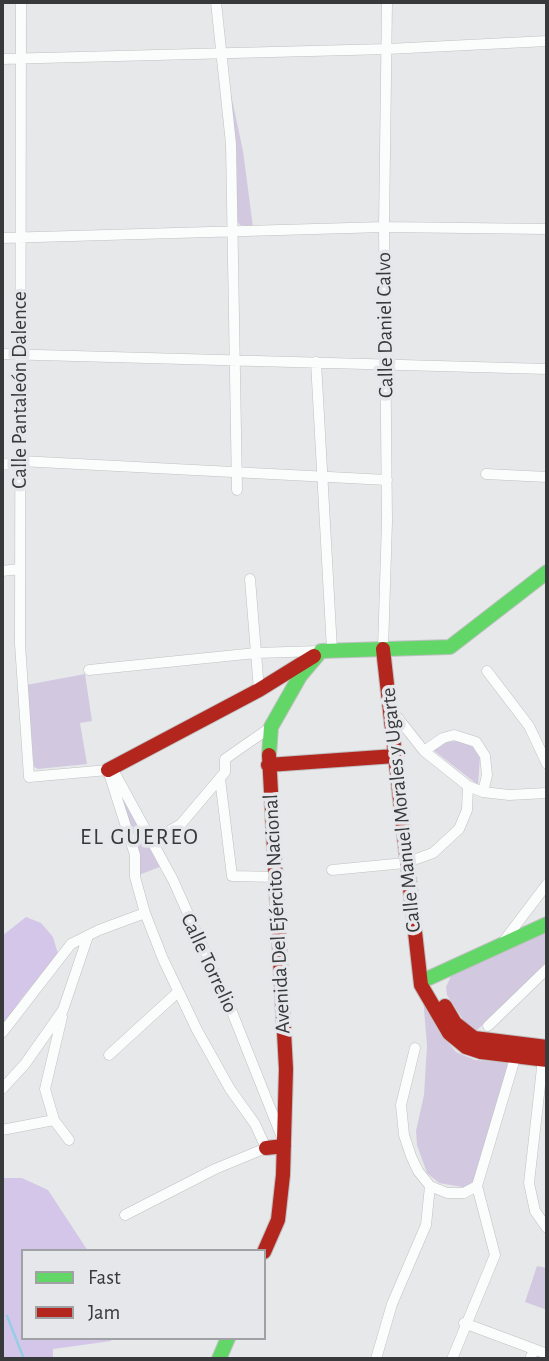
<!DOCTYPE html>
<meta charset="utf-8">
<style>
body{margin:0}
#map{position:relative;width:549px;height:1361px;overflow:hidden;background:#e7e8ea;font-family:"Alegreya Sans",sans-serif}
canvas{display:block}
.frame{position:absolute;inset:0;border:4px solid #38393a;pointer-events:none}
.legend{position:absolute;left:21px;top:1249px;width:245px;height:91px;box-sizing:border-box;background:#e6e7eb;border:2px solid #a0a1a4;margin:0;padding:9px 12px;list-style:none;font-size:21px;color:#38393a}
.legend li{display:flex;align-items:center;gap:14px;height:35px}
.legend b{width:35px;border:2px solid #a0a1a4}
</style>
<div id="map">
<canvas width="549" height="1361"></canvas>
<div class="frame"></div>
<ul class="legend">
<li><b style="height:9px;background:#63d668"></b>Fast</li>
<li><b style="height:9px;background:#b3261e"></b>Jam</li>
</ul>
</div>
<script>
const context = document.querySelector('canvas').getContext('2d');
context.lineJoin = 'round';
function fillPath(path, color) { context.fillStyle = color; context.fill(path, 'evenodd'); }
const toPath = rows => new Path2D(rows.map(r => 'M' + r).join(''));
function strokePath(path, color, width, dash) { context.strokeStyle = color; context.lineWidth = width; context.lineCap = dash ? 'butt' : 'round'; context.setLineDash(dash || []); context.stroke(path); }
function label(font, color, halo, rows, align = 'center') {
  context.font = font + ' "Alegreya Sans",sans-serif'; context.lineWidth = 7; context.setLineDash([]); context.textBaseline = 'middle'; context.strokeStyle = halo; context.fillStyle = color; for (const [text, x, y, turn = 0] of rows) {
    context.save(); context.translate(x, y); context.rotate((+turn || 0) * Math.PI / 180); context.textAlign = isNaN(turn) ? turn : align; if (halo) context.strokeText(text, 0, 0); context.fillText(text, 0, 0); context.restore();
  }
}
fillPath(toPath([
 [230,90,243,151,253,227,240,225,237,221],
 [85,674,92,721,80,723,87,764,38,769,34,767,26,685],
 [459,741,472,745,480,757,478,785,433,750,445,742],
 [117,786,162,866,139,875],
 [547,929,547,962,476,1031,466,1024,447,995,446,987,451,976],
 [423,997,438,1030,456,1052,475,1060,506,1062,508,1067,473,1184,468,1188,439,1183,427,1173,417,1145,416,1131,424,1095,427,1046],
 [537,1266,547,1268,547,1310,525,1302]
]), '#d2c9e1');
fillPath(toPath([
 [26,917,41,923,53,937,58,954,21,999,4,1027,2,936],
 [22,1178,48,1190,88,1251,23,1251,23,1338,111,1338,111,1341,53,1349,53,1359,2,1359,2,1178]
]), '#d4c6e8');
strokePath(toPath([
 [7,1316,24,1359]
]), '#98cde6', 2.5);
const street = toPath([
 [21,2,20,644,29,777,108,770,135,855,135,877,145,913,163,959,197,1030,230,1089,255,1124,266,1148,215,1169,125,1215],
 [216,2,231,144,237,490],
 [2,59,388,49,547,41],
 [2,238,384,227,547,229],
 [2,354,547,369],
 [316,362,332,650],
 [2,465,20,461,387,480],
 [486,474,547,477],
 [2,571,19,569],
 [250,579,259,690],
 [383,649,387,521,384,227,387,2],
 [89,670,256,653,320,651],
 [487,671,529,726,547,764],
 [390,708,424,751,468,786,483,792,509,795,547,793],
 [424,751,443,738,454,735,476,742,485,756,487,775,483,792],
 [113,770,173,880,232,1012,281,1135],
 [220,779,232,876,277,877],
 [152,841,181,824,225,772,225,759,271,727],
 [332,870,405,863,433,853,459,829,467,810,468,786],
 [503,942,547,884],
 [62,1017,45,1089,54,1120,69,1140],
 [488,1026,547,969],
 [2,1033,71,944,99,930,145,913],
 [415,1048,401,1105,404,1135,411,1156,418,1171,430,1186,447,1193,464,1193,477,1186],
 [109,1055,178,992],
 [543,1059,529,1183,535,1211,547,1228],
 [2,1089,25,1064,63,1010,88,936],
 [2,1130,54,1120],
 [464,1323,547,1354],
 [376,1359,392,1304,426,1225,430,1186],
 [452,1359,495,1255,477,1186,516,1055],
 [530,1359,534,1350]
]);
const fast = toPath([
 [269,755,271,727,300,676,321,651,450,647,547,572],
 [429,978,547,924],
 [219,1359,228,1338]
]);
const jam = toPath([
 [383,649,421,985,449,1033,466,1047,481,1052,547,1060],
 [268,765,395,756],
 [108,770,259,690,314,656],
 [445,1006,455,1023,474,1038,547,1047],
 [266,1148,284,1146],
 [264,1252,278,1220,283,1175,286,1069,269,755]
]);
strokePath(street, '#bfc0c1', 11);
strokePath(fast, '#bfc0c1', 16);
strokePath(jam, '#bfc0c1', 16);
strokePath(street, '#fbfcfc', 10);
strokePath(fast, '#63d668', 14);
strokePath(jam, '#b3261e', 14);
label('21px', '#38393a', '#e6e7eb', [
 ["Calle Daniel Calvo",385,325,-91],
 ["Calle Pantaleón Dalence",20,390,-90],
 ["Calle Manuel Morales y Ugarte",401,810,-96],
 ["Avenida Del Ejército Nacional",277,914,-93],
 ["Calle Torrelio",209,963,65]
]);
context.letterSpacing = '2px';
label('23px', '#38393a', '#e6e7eb', [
 ["EL GUEREO",140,837]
]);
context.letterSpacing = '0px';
</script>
